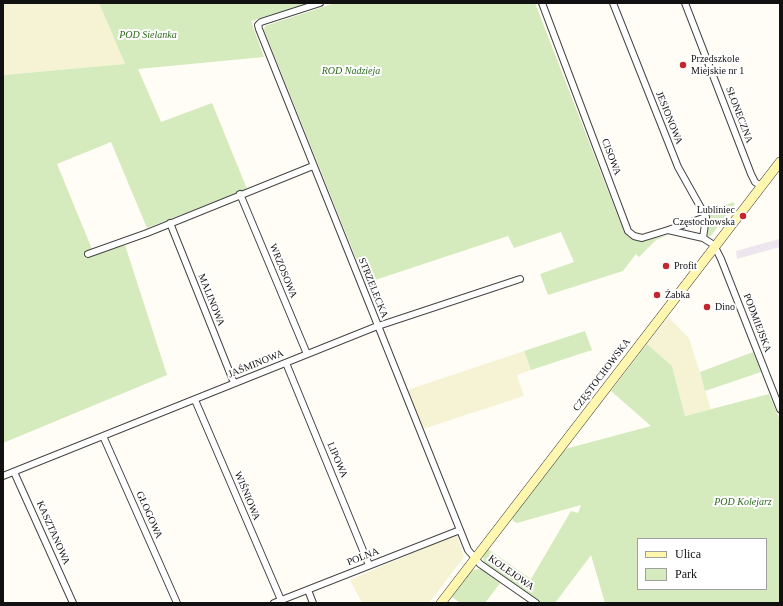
<!DOCTYPE html>
<meta charset="utf-8">
<style>
body{margin:0}
#map{position:relative;width:783px;height:606px;overflow:hidden;background:#fffdf5;font-family:Georgia,serif}
canvas{display:block}
.frame{position:absolute;inset:0;border:4px solid #111;pointer-events:none}
.legend{position:absolute;left:637px;top:538px;width:130px;height:52px;box-sizing:border-box;background:#fff;border:1px solid #a0a0a0;margin:0;padding:5px 7px;list-style:none;font-size:12px;color:#111}
.legend li{display:flex;align-items:center;gap:8px;height:20px}
.legend b{width:20px;border:1px solid #a0a0a0}
</style>
<div id="map">
<canvas width="783" height="606"></canvas>
<div class="frame"></div>
<ul class="legend">
<li><b style="height:5px;background:#fff6b0"></b>Ulica</li>
<li><b style="height:11px;background:#d5ebbd"></b>Park</li>
</ul>
</div>
<script>
const context = document.querySelector('canvas').getContext('2d');
context.lineJoin = 'round';
function fillPath(path, color) { context.fillStyle = color; context.fill(path, 'evenodd'); }
const toPath = rows => new Path2D(rows.map(r => 'M' + r).join(''));
function strokePath(path, color, width, dash) { context.strokeStyle = color; context.lineWidth = width; context.lineCap = dash ? 'butt' : 'round'; context.setLineDash(dash || []); context.stroke(path); }
function label(font, color, halo, rows, align = 'center') {
  context.font = font + ' Georgia,serif'; context.lineWidth = 4; context.setLineDash([]); context.textBaseline = 'middle'; context.strokeStyle = halo; context.fillStyle = color; for (const [text, x, y, turn = 0] of rows) {
    context.save(); context.translate(x, y); context.rotate((+turn || 0) * Math.PI / 180); context.textAlign = isNaN(turn) ? turn : align; if (halo) context.strokeText(text, 0, 0); context.fillText(text, 0, 0); context.restore();
  }
}
fillPath(toPath([
 [780,237,780,247,737,259,736,251,779,239]
]), '#eee6ef');
fillPath(toPath([
 [3,3,99,3,125,64,3,75],
 [668,317,689,338,711,409,685,416,672,366,647,344],
 [524,351,531,370,517,375,524,396,423,429,407,390],
 [457,534,464,557,429,603,362,603,350,580]
]), '#f6f3d4');
fillPath(toPath([
 [99,3,307,3,251,21,264,57,138,69,161,122,212,103,247,189,147,228,111,142,57,164,94,254,125,245,167,375,3,443,3,75,125,64],
 [335,3,535,3,624,232,633,239,642,241,668,235,656,240,639,257,636,254,623,271,548,295,540,274,574,262,561,232,514,248,508,236,366,283,264,30,265,26],
 [733,202,735,204,710,237,707,236,709,221,707,213],
 [585,331,592,350,531,370,524,351],
 [647,344,672,366,685,416,769,394,780,420,780,603,605,603,591,555,555,603,539,603,484,564,483,555,488,549,531,579,571,511,578,513,581,505,517,523,513,521,512,518,565,449,651,426,611,391],
 [638,539,766,539,766,589,638,589],
 [753,352,761,372,705,391,700,372],
 [482,569,501,582,485,603,460,603,452,597,471,570]
]), '#d5ebbd');
const minor = toPath([
 [320,3,261,22,258,25,259,29,468,550,480,564,536,603],
 [542,3,628,231,634,236,642,238,668,230,703,238,714,245,721,259,780,409],
 [613,3,678,167,706,217,703,238],
 [685,3,751,174,755,182,761,186],
 [240,194,307,354],
 [170,223,234,383],
 [668,230,706,217],
 [88,254,147,233,313,166],
 [286,363,369,565],
 [195,400,281,600],
 [103,436,177,603],
 [14,472,73,603],
 [3,476,375,327,520,279],
 [308,590,313,603],
 [274,603,460,530]
]);
const secondary = toPath([
 [441,603,780,162]
]);
strokePath(minor, '#444', 8);
strokePath(secondary, '#333', 10);
strokePath(minor, '#fff', 6);
strokePath(secondary, '#fff6b0', 9);
for (const [x, y, r, color] of [
 [683,65,4,"#c4262e"],
 [743,216,4,"#c4262e"],
 [666,266,4,"#c4262e"],
 [657,295,4,"#c4262e"],
 [707,307,4,"#c4262e"]
]) { const dot = new Path2D(); dot.arc(x, y, r, 0, 2 * Math.PI); context.fillStyle = color; context.fill(dot); strokePath(dot, '#fff', 1.5); }
label('italic 10px', '#2f6b1f', '#fff', [
 ["POD Sielanka",148,35],
 ["ROD Nadzieja",351,71],
 ["POD Kolejarz",743,502]
]);
label('10px', '#111', '#fff', [
 ["Przedszkole",691,59],
 ["Miejskie nr 1",691,71],
 ["Lubliniec",735,210,"right"],
 ["Częstochowska",735,222,"right"],
 ["Profit",674,266],
 ["Żabka",665,295],
 ["Dino",715,307]
], 'left');
label('10px', '#111', '#fff', [
 ["SŁONECZNA",739,115,69],
 ["JESIONOWA",669,118,68],
 ["CISOWA",611,157,69],
 ["WRZOSOWA",283,271,68],
 ["STRZELECKA",373,288,68],
 ["MALINOWA",211,300,68],
 ["PODMIEJSKA",757,323,69],
 ["JAŚMINOWA",256,364,-22],
 ["CZĘSTOCHOWSKA",602,375,-53],
 ["LIPOWA",337,460,67],
 ["WIŚNIOWA",247,496,67],
 ["GŁOGOWA",149,515,66],
 ["KASZTANOWA",53,533,66],
 ["POLNA",363,557,-21],
 ["KOLEJOWA",511,573,35]
]);
</script>
